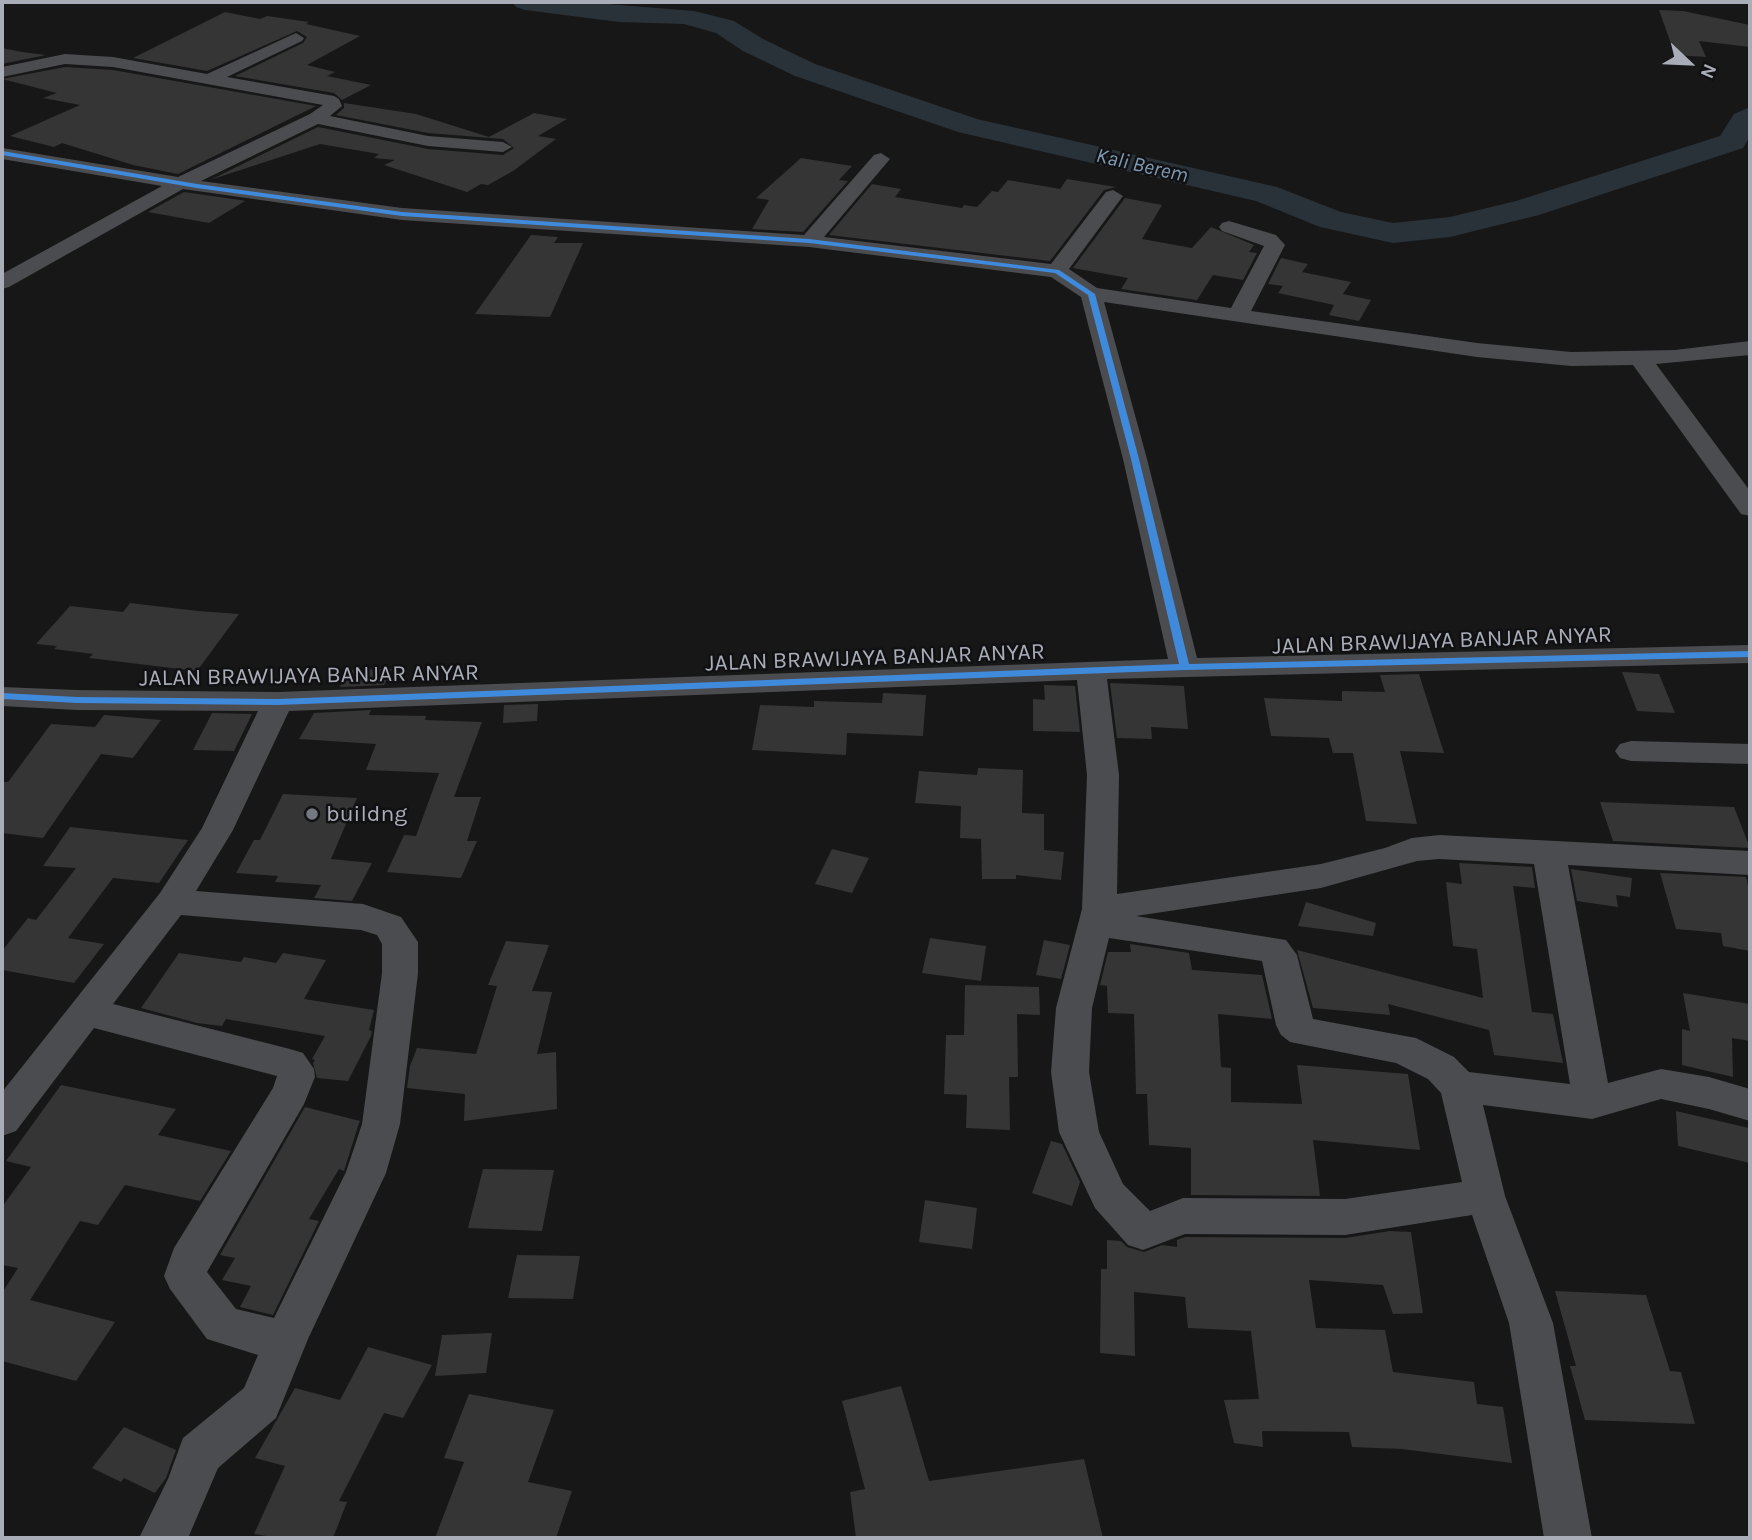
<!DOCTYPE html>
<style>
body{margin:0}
#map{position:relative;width:1752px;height:1540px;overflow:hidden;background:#171717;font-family:Karla,sans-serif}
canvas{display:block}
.frame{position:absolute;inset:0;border:4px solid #a8adb8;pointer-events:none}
.north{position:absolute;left:1654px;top:28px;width:70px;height:70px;-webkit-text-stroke:5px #111113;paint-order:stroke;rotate:113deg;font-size:19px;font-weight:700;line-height:28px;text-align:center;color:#a8adb8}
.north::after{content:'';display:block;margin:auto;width:24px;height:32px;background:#a8adb8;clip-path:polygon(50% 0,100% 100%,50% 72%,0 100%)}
</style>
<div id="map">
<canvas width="1752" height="1540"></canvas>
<div class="frame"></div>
<div class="north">N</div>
</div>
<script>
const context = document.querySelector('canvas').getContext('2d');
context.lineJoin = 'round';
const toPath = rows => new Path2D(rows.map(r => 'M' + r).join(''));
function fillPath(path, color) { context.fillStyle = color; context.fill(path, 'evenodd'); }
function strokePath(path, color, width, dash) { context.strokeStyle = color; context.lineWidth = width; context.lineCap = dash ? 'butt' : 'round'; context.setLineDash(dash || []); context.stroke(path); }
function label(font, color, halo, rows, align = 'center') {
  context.font = font + ' Karla,sans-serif'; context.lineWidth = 5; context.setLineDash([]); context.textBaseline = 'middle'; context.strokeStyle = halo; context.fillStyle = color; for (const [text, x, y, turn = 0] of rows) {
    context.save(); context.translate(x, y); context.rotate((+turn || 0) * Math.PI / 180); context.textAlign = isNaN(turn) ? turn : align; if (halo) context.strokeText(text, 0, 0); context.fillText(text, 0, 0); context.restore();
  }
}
fillPath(toPath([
 [512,2,583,2,694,11,734,21,763,39,815,64,977,119,1277,187,1341,212,1393,223,1450,217,1516,201,1720,136,1734,114,1750,107,1750,136,1743,148,1539,215,1450,237,1393,243,1320,227,1256,201,958,132,795,76,743,51,716,33,684,24,619,22,525,10,516,7,512,2]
]), '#2a3239');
fillPath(toPath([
 [1659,10,1683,11,1750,25,1750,47,1699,41,1706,57,1675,55],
 [225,12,260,19,267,16,309,22,306,24,360,36,307,65,335,72,327,76,371,85,342,100,334,93,235,76,303,43,307,37,297,31,207,71,133,58],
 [2,48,22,52,46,55,2,64],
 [65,67,113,70,316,106,178,174,133,165,62,143,54,147,10,136,80,105,43,98,57,93,2,79],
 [344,103,416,114,489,137,534,113,567,119,538,136,556,139,513,171,488,185,481,184,467,192,384,165,395,160,374,158,379,154,320,144,210,180,318,127,428,149,503,155,514,148,503,139,428,133,336,115,344,108],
 [801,158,852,166,839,180,848,181,803,232,752,229,769,200,756,198],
 [1067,179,1116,187,1104,190,1050,261,829,235,872,184,901,189,895,197,962,208,964,205,977,207,992,191,998,192,1008,180,1060,189],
 [184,192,240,200,245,201,209,223,148,212],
 [1125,198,1162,205,1142,239,1192,248,1211,227,1254,245,1249,252,1257,253,1243,280,1213,275,1197,300,1121,289,1128,278,1073,268],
 [531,235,558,237,554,243,583,243,550,317,475,314],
 [1281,258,1308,264,1302,272,1351,282,1343,294,1371,300,1359,321,1329,315,1334,305,1278,293,1283,286,1268,284],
 [130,603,198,611,239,614,197,671,89,658,93,654,54,649,57,646,36,644,70,606,123,612],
 [392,669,384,685,340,687,346,670],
 [1622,672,1659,674,1675,713,1637,711],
 [1419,674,1444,753,1400,751,1417,824,1366,821,1353,753,1333,753,1329,738,1271,736,1264,698,1342,701,1342,691,1385,692,1380,675],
 [1110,683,1184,686,1188,729,1151,727,1152,739,1117,738],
 [1044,685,1075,686,1080,732,1033,731,1033,699,1045,700],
 [883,693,926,695,923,736,847,733,846,755,752,750,760,705,814,707,814,701,882,703],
 [538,704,537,721,503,723,504,705],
 [371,710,369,715,426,716,425,720,482,722,454,797,481,797,467,841,477,841,461,878,387,872,404,835,416,836,439,773,366,770,376,744,299,739,314,713],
 [212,713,252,714,234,751,193,750],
 [104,715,161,720,133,758,101,754,43,838,2,833,2,782,8,782,51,724,95,727],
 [978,768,1023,770,1022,813,1044,814,1044,850,1064,852,1061,880,1016,875,1016,879,982,879,981,839,960,838,961,806,915,803,919,771,977,775],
 [283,794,357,798,331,859,372,863,352,901,314,898,321,885,275,882,278,876,236,873,254,840,260,840],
 [1600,802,1734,807,1750,848,1613,841],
 [70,827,188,840,159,883,113,878,68,938,104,944,74,983,2,970,2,951,28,918,36,920,76,868,43,866],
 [832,849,869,858,852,893,815,884],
 [1459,863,1532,867,1535,888,1513,886,1532,1012,1553,1014,1563,1063,1494,1055,1489,1030,1388,1004,1390,1015,1313,1008,1297,950,1483,998,1477,949,1453,946,1446,882,1462,884],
 [1571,869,1632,878,1630,897,1616,895,1618,907,1577,901],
 [1660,873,1746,877,1750,895,1750,951,1723,946,1721,933,1676,929],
 [1306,902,1376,923,1373,936,1298,926],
 [930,938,986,946,981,981,922,973],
 [1044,940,1070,945,1061,979,1036,975],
 [506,941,549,945,532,991,552,992,537,1054,556,1052,557,1109,464,1121,465,1094,407,1088,410,1066,417,1048,476,1054,497,986,488,985],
 [1130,944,1189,953,1192,970,1262,975,1272,1019,1218,1014,1221,1067,1231,1068,1231,1102,1302,1104,1297,1065,1408,1074,1420,1150,1313,1140,1320,1196,1191,1195,1191,1148,1149,1145,1147,1094,1136,1094,1134,1014,1108,1013,1107,986,1100,985,1108,952,1131,952],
 [179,953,241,962,244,957,276,963,283,953,326,960,304,999,374,1010,369,1030,372,1031,371,1036,348,1081,317,1078,313,1063,315,1060,312,1059,325,1036,226,1019,222,1026,197,1023,141,1008],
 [965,985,1039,987,1040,1015,1017,1014,1018,1077,1009,1077,1010,1130,966,1128,967,1095,944,1094,946,1035,964,1035],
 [1683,993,1750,1004,1750,1041,1732,1038,1733,1077,1682,1065,1682,1029,1690,1031],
 [61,1085,176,1109,158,1135,231,1151,200,1201,125,1185,98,1225,80,1221,30,1300,115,1322,76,1381,2,1361,2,1293,18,1268,2,1265,2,1207,31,1167,6,1161],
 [305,1107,360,1121,359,1123,344,1171,339,1169,309,1219,319,1221,273,1315,240,1307,251,1286,222,1280,235,1258,220,1255],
 [1676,1111,1749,1128,1750,1163,1678,1146],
 [1051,1141,1062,1144,1080,1182,1072,1206,1032,1193],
 [483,1169,554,1170,542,1231,468,1228],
 [925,1200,977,1208,972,1249,919,1242],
 [1390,1231,1411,1232,1423,1313,1393,1314,1383,1285,1309,1280,1316,1328,1385,1330,1393,1372,1474,1382,1477,1404,1503,1407,1512,1463,1402,1449,1352,1447,1349,1432,1262,1431,1263,1447,1234,1443,1224,1400,1259,1399,1251,1331,1188,1328,1185,1297,1134,1292,1135,1356,1100,1353,1101,1269,1107,1269,1107,1240,1121,1241,1127,1247,1144,1252,1162,1245,1177,1247,1177,1240,1185,1237,1345,1238],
 [517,1255,580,1256,573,1299,508,1298],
 [1555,1291,1646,1295,1670,1371,1681,1372,1695,1424,1585,1420,1570,1366,1576,1366],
 [492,1333,486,1373,435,1376,442,1335],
 [368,1347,432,1365,403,1418,384,1413,339,1501,347,1502,333,1538,265,1538,266,1536,254,1534,285,1466,255,1458,295,1388,340,1400],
 [901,1386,929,1481,1084,1459,1103,1538,856,1538,850,1492,865,1489,842,1401],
 [469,1394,554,1410,528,1482,572,1491,556,1538,435,1538,464,1462,444,1458],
 [124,1427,176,1450,166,1478,155,1493,124,1478,121,1482,92,1468]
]), '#353536');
fillPath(toPath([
 [296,33,304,38,302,41,227,77,334,96,339,99,342,106,330,116,428,136,503,142,512,147,503,152,428,146,318,124,201,181,402,208,804,235,874,155,881,153,890,159,824,237,1051,264,1106,192,1113,190,1123,196,1069,269,1097,288,1231,308,1264,246,1222,231,1219,227,1222,223,1229,221,1276,235,1285,245,1251,311,1477,343,1571,352,1675,350,1750,341,1750,355,1656,364,1750,491,1750,516,1741,514,1633,365,1571,366,1477,357,1104,302,1147,459,1197,658,1750,645,1750,663,1107,679,1119,775,1117,894,1321,864,1385,848,1412,838,1439,835,1750,851,1750,875,1568,865,1608,1083,1661,1069,1709,1077,1750,1089,1750,1121,1709,1109,1661,1099,1592,1119,1483,1105,1505,1196,1553,1323,1592,1538,1544,1538,1509,1323,1472,1215,1345,1235,1185,1234,1143,1250,1128,1245,1095,1208,1059,1132,1051,1072,1056,1008,1082,909,1087,775,1077,680,289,711,233,830,196,891,363,904,401,917,418,942,418,973,400,1124,386,1173,308,1339,276,1418,218,1468,188,1538,139,1538,168,1479,183,1438,244,1388,258,1355,207,1339,170,1289,164,1276,174,1248,273,1088,277,1076,94,1028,16,1131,2,1136,2,1092,160,893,202,828,258,711,77,710,2,706,2,687,77,690,278,692,1168,659,1123,459,1081,297,1051,277,809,247,402,220,183,189,9,287,2,289,2,274,162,186,2,159,2,148,178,177,310,114,323,105,113,67,65,64,2,77,2,67,65,54,113,57,207,74,296,33],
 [1439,859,1534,864,1570,1084,1469,1072,1454,1057,1416,1038,1313,1019,1297,955,1286,940,1136,916,1321,888,1417,861,1439,859],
 [181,915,361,930,377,935,382,944,382,973,362,1124,346,1172,274,1318,236,1309,207,1272,304,1104,315,1077,314,1069,303,1053,290,1049,113,1004,181,915],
 [1109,938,1262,961,1276,1025,1281,1035,1290,1042,1396,1063,1428,1079,1441,1093,1462,1182,1345,1199,1183,1198,1150,1211,1123,1184,1099,1132,1089,1072,1092,1008,1109,938],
 [1631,741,1750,744,1750,764,1631,761,1620,758,1615,751,1620,744,1631,741]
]), '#4b4c50');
fillPath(toPath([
 [2,151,197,184,402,212,809,239,1059,270,1095,294,1139,459,1189,664,1750,651,1750,657,1185,670,278,705,77,703,2,699,2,693,77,697,278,699,1179,664,1131,459,1088,295,1055,273,809,243,402,216,197,188,2,155,2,151]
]), '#408adc');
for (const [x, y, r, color] of [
 [312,814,7,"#757880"]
]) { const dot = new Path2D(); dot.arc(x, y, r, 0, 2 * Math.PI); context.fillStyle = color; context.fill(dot); strokePath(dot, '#111113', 2.5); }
label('italic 21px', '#7f9bb3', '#111113', [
 ["Kali Berem",1142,166,13]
]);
label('23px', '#a8adb8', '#111113', [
 ["JALAN BRAWIJAYA BANJAR ANYAR",1442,641,-2],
 ["JALAN BRAWIJAYA BANJAR ANYAR",875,658,-2],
 ["JALAN BRAWIJAYA BANJAR ANYAR",309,676,-1]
]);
label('23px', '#a8adb8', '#111113', [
 ["buildng",326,814]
], 'left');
</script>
